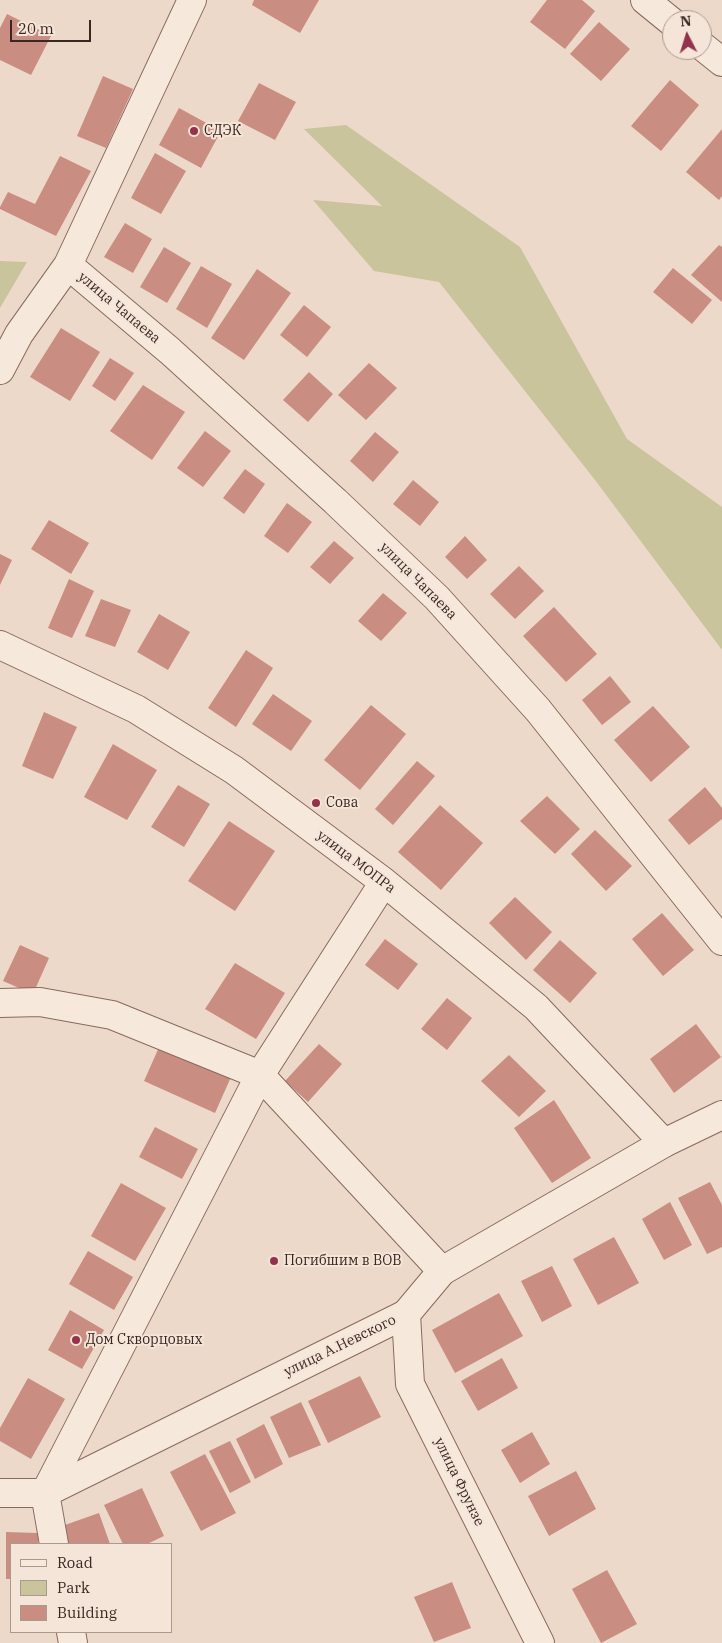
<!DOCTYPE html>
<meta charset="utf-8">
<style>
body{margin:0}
#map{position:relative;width:722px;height:1643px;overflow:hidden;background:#edd9c9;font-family:"IBM Plex Serif",serif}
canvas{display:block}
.legend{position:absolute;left:10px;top:1543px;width:162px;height:90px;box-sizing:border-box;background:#f4e5d8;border:1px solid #a9998f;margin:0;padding:6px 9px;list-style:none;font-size:15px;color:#392721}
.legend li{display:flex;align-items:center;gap:10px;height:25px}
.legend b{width:25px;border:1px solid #a9998f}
.north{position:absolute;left:662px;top:10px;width:50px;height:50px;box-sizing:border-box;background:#f4e5d8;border:1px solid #a9998f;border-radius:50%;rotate:355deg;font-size:14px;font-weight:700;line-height:20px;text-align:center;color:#392721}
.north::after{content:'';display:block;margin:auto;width:18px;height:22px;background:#94314b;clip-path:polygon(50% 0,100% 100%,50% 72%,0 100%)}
.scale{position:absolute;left:10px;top:20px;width:81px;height:22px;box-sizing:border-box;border:2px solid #392721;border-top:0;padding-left:6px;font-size:15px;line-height:18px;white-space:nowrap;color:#392721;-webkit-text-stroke:4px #f4e5d8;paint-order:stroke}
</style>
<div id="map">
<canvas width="722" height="1643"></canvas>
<ul class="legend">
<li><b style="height:6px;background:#f7e8dc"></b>Road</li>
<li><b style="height:14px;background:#cac49d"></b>Park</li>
<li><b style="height:14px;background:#c98d81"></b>Building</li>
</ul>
<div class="north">N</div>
<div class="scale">20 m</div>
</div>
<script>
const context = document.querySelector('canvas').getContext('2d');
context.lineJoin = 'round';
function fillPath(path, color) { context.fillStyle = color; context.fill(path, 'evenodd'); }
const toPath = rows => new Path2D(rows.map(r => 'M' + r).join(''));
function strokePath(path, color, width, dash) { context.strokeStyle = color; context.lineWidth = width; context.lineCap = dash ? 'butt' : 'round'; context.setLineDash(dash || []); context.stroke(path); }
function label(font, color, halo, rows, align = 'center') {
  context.font = font + ' "IBM Plex Serif",serif'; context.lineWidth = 4; context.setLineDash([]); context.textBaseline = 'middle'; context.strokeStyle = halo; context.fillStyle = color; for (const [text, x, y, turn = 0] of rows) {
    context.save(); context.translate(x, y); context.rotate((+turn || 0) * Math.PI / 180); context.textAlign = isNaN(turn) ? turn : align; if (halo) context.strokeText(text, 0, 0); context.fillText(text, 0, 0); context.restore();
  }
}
fillPath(toPath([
 [346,125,520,247,627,439,722,507,722,650,595,480,439,282,374,271,313,200,382,206,304,129],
 [0,261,27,262,0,308]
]), '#cac49d');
fillPath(toPath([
 [254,0,319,0,300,33,252,5],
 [547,0,582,0,595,11,565,49,530,22],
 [7,14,51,36,31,75,0,60,0,28],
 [599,22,630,49,601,81,570,54],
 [103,76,133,89,106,148,77,136],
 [670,80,699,105,661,151,631,126],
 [259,83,296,102,275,140,238,121],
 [179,108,221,131,201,168,159,145],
 [722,129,722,196,719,200,686,172],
 [155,153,186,171,161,214,131,198],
 [60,156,91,171,56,236,0,209,0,207,8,192,35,204],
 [125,223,152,239,133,273,104,257],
 [719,245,722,247,722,302,691,275],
 [164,247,191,263,167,303,140,287],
 [201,266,232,284,207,328,176,309],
 [673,268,712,300,692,324,653,292],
 [257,269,291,293,244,360,211,338],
 [304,305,331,327,307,357,280,335],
 [61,328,100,352,70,401,30,377],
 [110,358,134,373,115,401,92,386],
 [369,363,397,388,366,420,338,395],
 [309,372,333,394,308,422,283,400],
 [143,385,185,412,152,460,110,431],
 [205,431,231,451,203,487,177,468],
 [375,432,399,452,373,482,350,461],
 [245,469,265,484,244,514,223,498],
 [413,480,439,502,420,526,393,504],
 [287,503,312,522,288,553,264,536],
 [49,520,89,543,71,574,31,549],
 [465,536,487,560,467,579,445,557],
 [334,541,354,558,330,584,310,567],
 [0,554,12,560,0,585],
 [519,566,544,591,515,619,490,594],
 [69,579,94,591,72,638,48,628],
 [383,593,407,613,381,641,358,621],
 [101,599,131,610,115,647,85,636],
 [554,607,597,654,566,682,523,636],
 [159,614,190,632,168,670,137,652],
 [246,650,273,668,236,727,208,708],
 [610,676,631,702,602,725,582,700],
 [273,694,312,721,291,751,252,724],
 [371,705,406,734,360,790,324,760],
 [653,706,690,747,651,782,614,740],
 [44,712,77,727,53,779,22,766],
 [113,744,157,770,127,820,84,797],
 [417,761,435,776,393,825,375,809],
 [178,785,210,804,184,847,151,827],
 [705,787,722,808,722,819,689,845,668,820],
 [547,796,580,829,555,854,520,821],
 [440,805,483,843,441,890,398,852],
 [229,821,275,851,235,911,188,881],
 [595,830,632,866,606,891,571,854],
 [515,897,552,932,526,960,489,923],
 [662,913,694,950,663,976,632,939],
 [385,939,418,964,398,990,365,965],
 [560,940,597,973,570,1003,533,970],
 [20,945,49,958,33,994,3,981],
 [235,963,285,993,256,1039,205,1009],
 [447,998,472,1018,447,1050,421,1029],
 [696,1024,721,1057,674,1093,650,1059],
 [319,1044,342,1064,308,1102,285,1081],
 [160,1045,231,1077,215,1113,144,1081],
 [509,1055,546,1091,519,1117,481,1081],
 [554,1100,591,1158,552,1183,514,1128],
 [155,1127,198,1149,182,1179,139,1157],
 [710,1182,722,1205,722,1247,707,1254,678,1198],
 [121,1183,166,1208,135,1261,91,1236],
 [670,1202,692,1245,664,1260,642,1219],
 [614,1237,639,1283,598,1305,573,1259],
 [88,1251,133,1277,114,1310,69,1284],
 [552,1266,572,1306,542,1322,521,1281],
 [499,1293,523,1336,455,1373,432,1330],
 [70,1310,104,1330,82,1369,48,1350],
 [502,1358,518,1388,478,1411,461,1381],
 [360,1376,381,1417,328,1443,308,1401],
 [28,1378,65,1399,31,1459,0,1441,0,1428],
 [301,1402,321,1445,289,1458,270,1417],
 [264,1424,283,1464,255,1479,236,1439],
 [532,1432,550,1464,520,1483,501,1450],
 [230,1441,251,1482,230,1493,209,1451],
 [205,1454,236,1513,201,1531,170,1472],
 [576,1471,596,1509,549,1536,528,1496],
 [142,1488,164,1536,147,1544,123,1544,104,1505],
 [99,1513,110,1544,68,1544,62,1526],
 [6,1532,38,1533,38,1544,11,1544,11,1579,6,1579],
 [607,1570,637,1624,601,1643,572,1589],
 [452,1582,471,1628,434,1642,414,1597]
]), '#c98d81');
const minor = toPath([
 [68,265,170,351,335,501,437,598,538,710,722,941],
 [0,370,19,334,68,265,192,0],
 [0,645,136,709,234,770,384,882,536,1007,664,1143],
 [0,1003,40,1002,112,1015,260,1075,442,1271],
 [0,1493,45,1493,406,1314],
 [45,1493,260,1075,384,882],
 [45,1493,54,1544],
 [71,1632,73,1643]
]);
const tertiary = toPath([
 [645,0,672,22],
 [702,46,722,62],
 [540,1643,410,1384,406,1314,442,1271,664,1143,722,1115]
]);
strokePath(minor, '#886a5e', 30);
strokePath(tertiary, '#886a5e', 30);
strokePath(minor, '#f7e8dc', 28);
strokePath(tertiary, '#f7e8dc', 28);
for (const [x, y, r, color] of [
 [194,131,5,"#94314b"],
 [316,803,5,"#94314b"],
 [274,1261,5,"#94314b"],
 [76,1340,5,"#94314b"]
]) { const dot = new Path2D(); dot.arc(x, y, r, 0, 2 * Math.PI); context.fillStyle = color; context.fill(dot); strokePath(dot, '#f4e5d8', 2); }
label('14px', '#392721', '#f4e5d8', [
 ["СДЭК",204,131],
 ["Сова",326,803],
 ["Погибшим в ВОВ",284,1261],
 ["Дом Скворцовых",86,1340]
], 'left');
label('14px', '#392721', '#f4e5d8', [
 ["улица Чапаева",119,308,40],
 ["улица Чапаева",418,581,45],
 ["улица МОПРа",356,862,37],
 ["улица А.Невского",340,1346,-26],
 ["улица Фрунзе",459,1482,64]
]);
</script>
